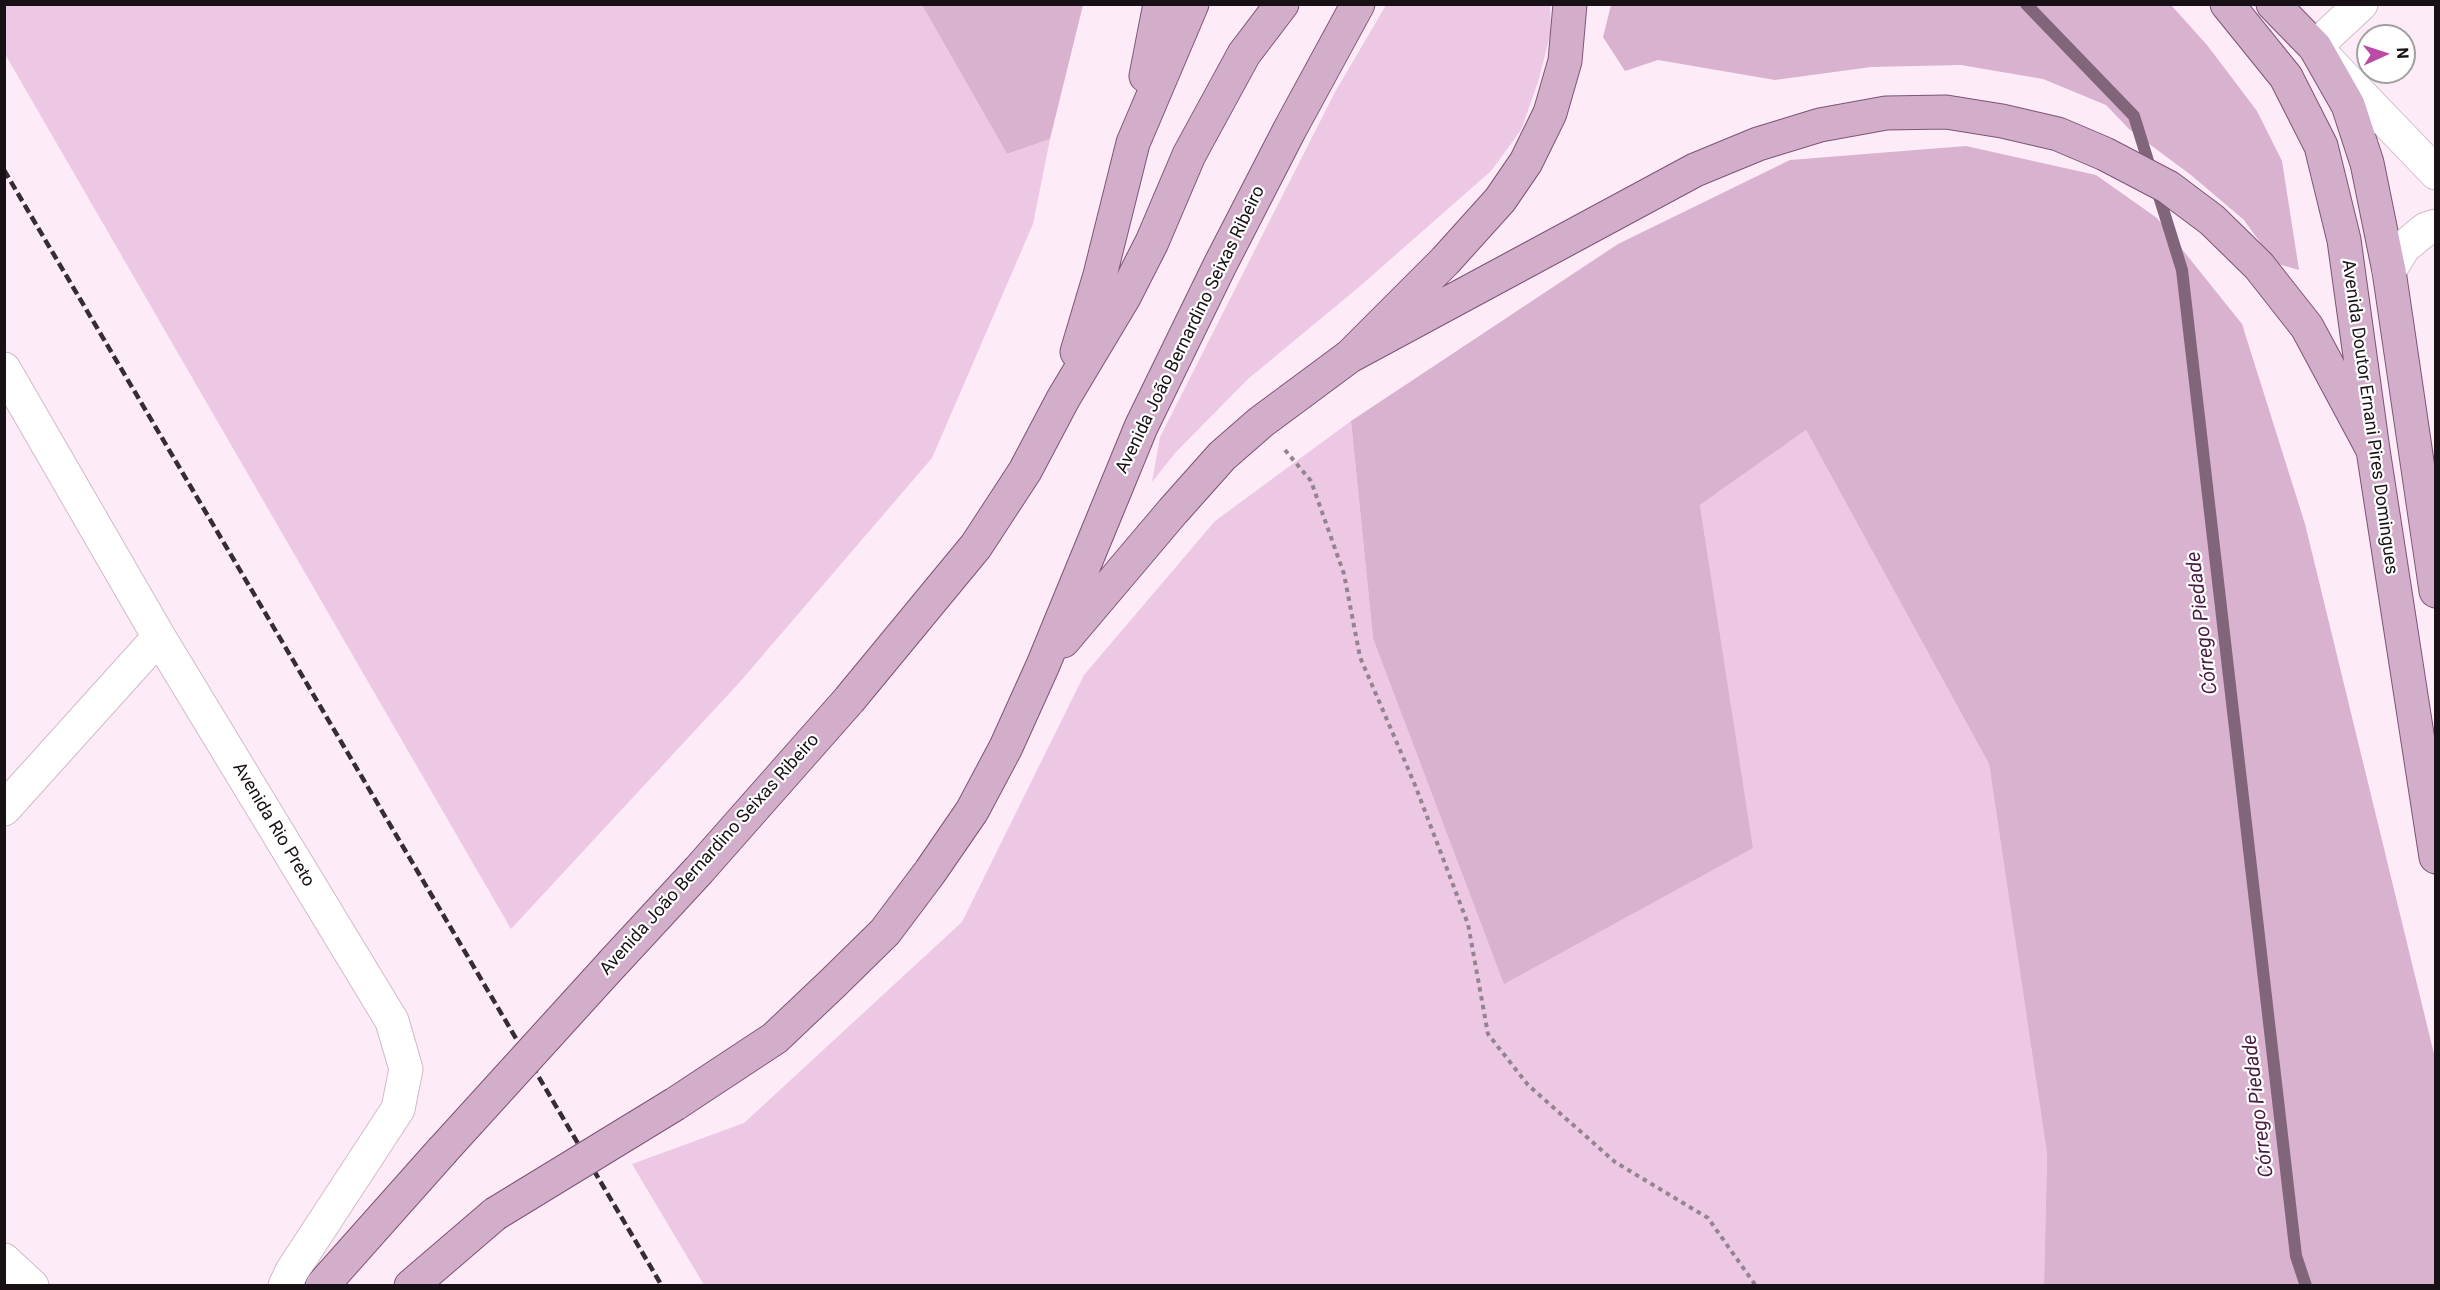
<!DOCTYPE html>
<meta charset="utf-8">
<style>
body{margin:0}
#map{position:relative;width:2440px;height:1290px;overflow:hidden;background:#fdebf8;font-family:Roboto,sans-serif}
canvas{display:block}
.frame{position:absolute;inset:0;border:6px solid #171015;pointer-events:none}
.north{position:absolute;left:2356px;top:24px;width:60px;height:60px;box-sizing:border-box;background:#fff;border:2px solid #a29fa1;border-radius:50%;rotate:87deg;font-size:16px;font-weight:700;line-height:24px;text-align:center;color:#171015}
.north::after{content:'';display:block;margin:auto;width:21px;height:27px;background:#bb4ba7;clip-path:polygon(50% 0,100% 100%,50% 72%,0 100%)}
</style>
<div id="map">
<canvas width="2440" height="1290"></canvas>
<div class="frame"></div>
<div class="north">N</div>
</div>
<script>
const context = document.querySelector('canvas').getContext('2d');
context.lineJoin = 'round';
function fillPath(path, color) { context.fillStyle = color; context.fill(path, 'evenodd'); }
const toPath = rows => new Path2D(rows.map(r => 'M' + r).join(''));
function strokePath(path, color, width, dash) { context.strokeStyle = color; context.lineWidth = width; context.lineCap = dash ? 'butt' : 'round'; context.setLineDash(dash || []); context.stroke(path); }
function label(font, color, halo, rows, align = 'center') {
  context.font = font + ' Roboto,sans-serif'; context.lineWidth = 4.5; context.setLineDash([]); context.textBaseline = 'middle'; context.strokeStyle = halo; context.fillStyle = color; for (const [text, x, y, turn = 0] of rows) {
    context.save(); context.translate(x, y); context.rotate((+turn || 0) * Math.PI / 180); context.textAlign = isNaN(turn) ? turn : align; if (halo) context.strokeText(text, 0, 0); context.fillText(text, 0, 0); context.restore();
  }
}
fillPath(toPath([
 [4,5,922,5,1007,154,1050,139,1033,224,932,458,739,683,511,929,5,54],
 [1386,5,1550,5,1551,32,1538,82,1521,130,1491,171,1359,287,1248,379,1176,452,1152,482,1160,437,1335,92],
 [1351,421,1373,638,1753,849,1700,505,1806,430,1989,764,2047,1154,2044,1285,704,1285,632,1164,744,1123,962,922,1084,675,1215,521]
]), '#edc8e4');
fillPath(toPath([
 [922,5,1083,5,1050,139,1007,154],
 [1611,5,2171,5,2207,45,2257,111,2282,161,2299,270,2275,263,2244,220,2191,175,2129,129,2106,105,2043,79,1961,65,1871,67,1775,80,1658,60,1625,71,1603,37],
 [1966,146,2096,175,2157,218,2242,324,2305,524,2435,1058,2435,1285,2044,1285,2047,1154,1989,764,1806,430,1700,505,1753,848,1504,984,1373,638,1351,421,1618,244,1790,160]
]), '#d9b2cf');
strokePath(toPath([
 [2026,4,2134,116,2182,270,2296,1256,2306,1286]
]), '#81657a', 12);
const minor = toPath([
 [2361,4,2315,47,2436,173],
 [2389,271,2404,247,2426,229,2436,226],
 [4,369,159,637,392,1021,406,1069,398,1109,292,1271,285,1286],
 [4,809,159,637],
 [4,1260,32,1286]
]);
const major = toPath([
 [2227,4,2286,77,2321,146,2344,240,2373,450,2436,857],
 [2273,4,2315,47,2348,105,2367,163,2389,271,2436,591],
 [1146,76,1160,4],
 [1077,352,1100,275,1133,143,1192,4],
 [1350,356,1695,170,1758,144,1820,125,1886,113,1946,112,2002,121,2058,134,2105,154,2168,187,2212,220,2259,266,2307,327,2373,450],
 [1063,641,1173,511,1222,456,1261,422,1350,356,1445,261,1500,200,1526,162,1550,113,1565,61,1570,4],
 [613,963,699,870,849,700,976,546,1025,471,1063,399,1124,297,1152,242,1189,155,1244,54,1282,4],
 [675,1104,775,1038,833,983,885,932,930,872,972,811,1006,747,1043,665,1141,427,1220,265,1290,129,1358,4],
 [322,1286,442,1151],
 [411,1286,495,1214]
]);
strokePath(minor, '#d0bbca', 35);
strokePath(major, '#7e5475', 35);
strokePath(toPath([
 [1285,450,1311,481,1344,574,1360,657,1415,785,1468,924,1488,1034,1528,1085,1615,1162,1708,1218,1756,1286]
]), '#92858f', 4, [4.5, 4.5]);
strokePath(minor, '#fff', 33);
strokePath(major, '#d3aecb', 33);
strokePath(toPath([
 [4,170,662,1286]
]), '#352d33', 4.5, [9, 4.5]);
const majorBridge = toPath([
 [442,1151,613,963],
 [495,1214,675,1104]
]);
strokePath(majorBridge, '#7e5475', 35, []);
strokePath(majorBridge, '#d3aecb', 33);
label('18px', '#171015', '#fff', [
 ["Avenida João Bernardino Seixas Ribeiro",1191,330,-64],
 ["Avenida Doutor Ernani Pires Domingues",2369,417,82],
 ["Avenida Rio Preto",273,825,59],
 ["Avenida João Bernardino Seixas Ribeiro",710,855,-48]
]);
label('italic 20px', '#481a40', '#fff', [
 ["Córrego Piedade",2203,623,-97],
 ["Córrego Piedade",2259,1106,-97]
]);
</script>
